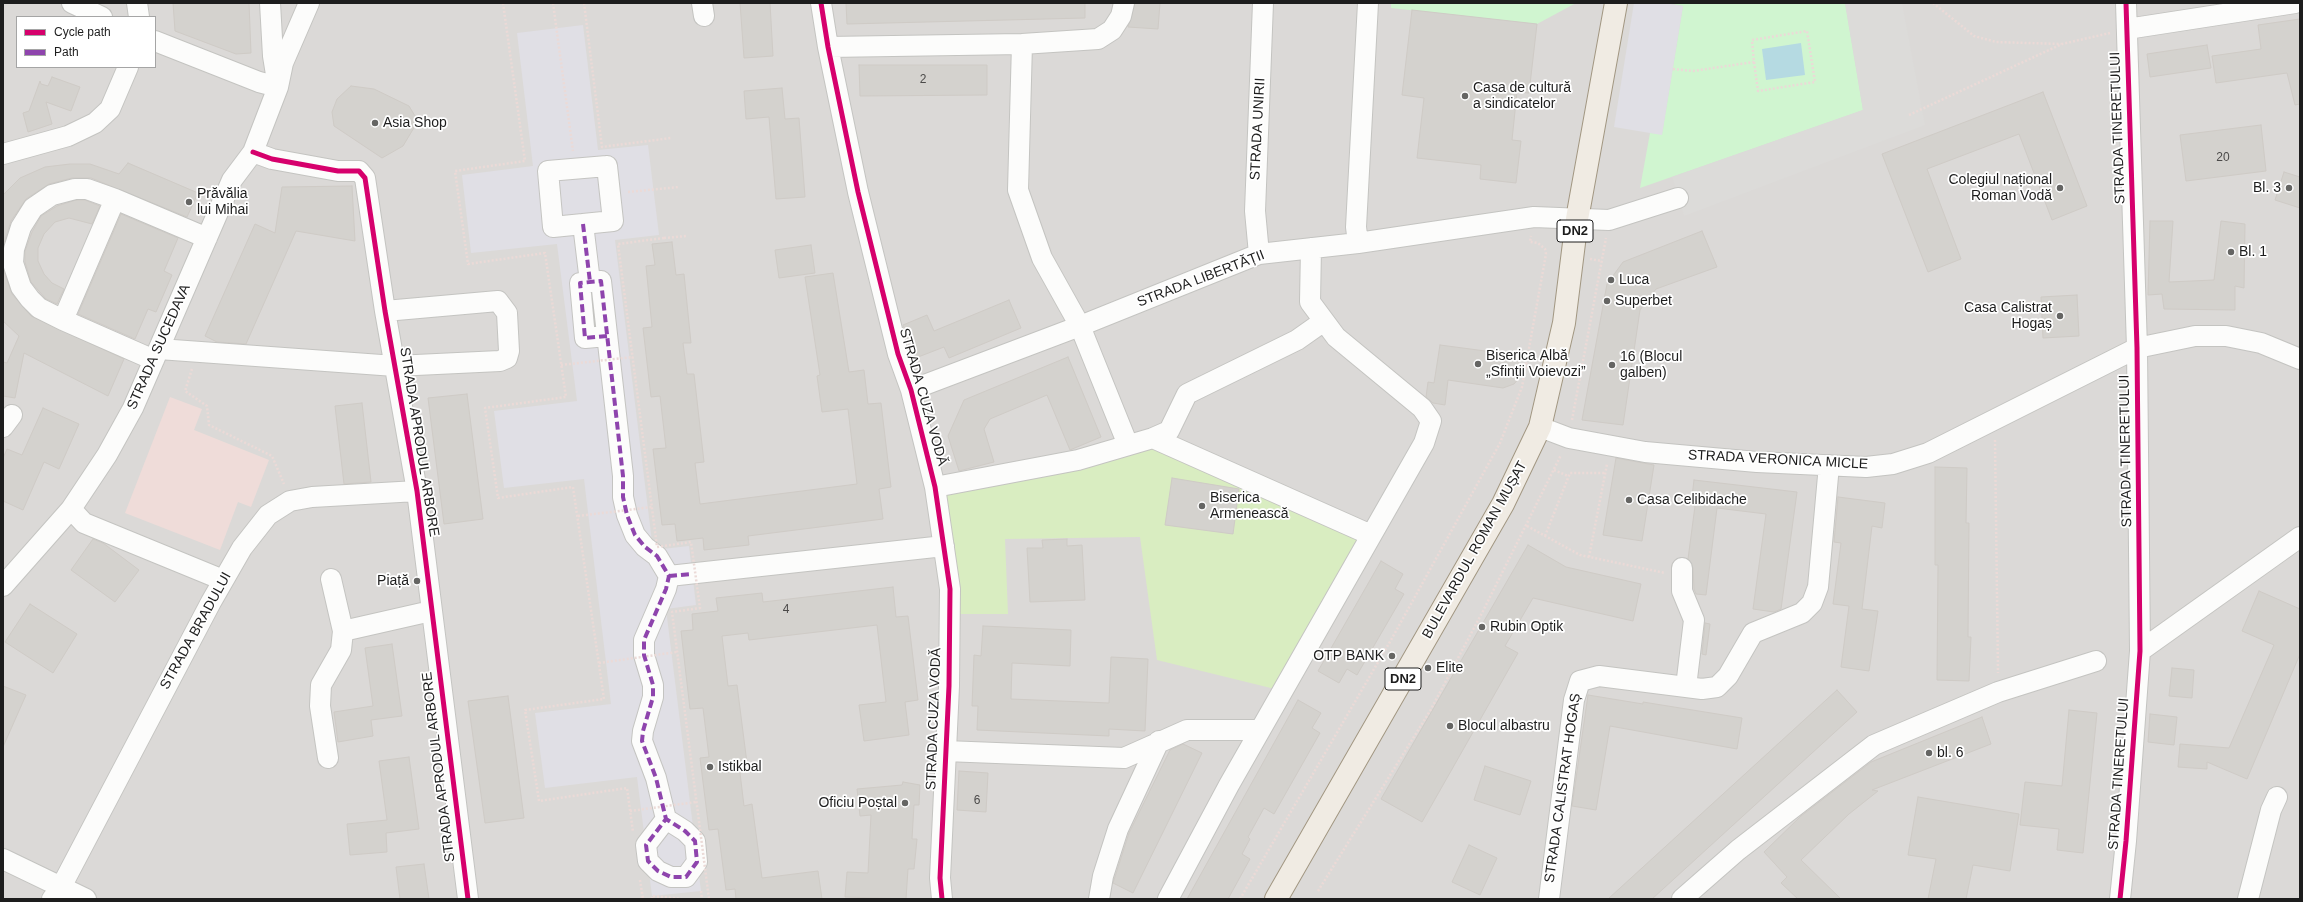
<!DOCTYPE html>
<meta charset="utf-8">
<style>
body{margin:0}
#map{position:relative;width:2303px;height:902px;overflow:hidden;background:#eceae5;font-family:Arial,sans-serif}
canvas{display:block}
.frame{position:absolute;inset:0;border:4px solid #1d1d1d;pointer-events:none}
.legend{position:absolute;left:16px;top:16px;width:140px;height:52px;box-sizing:border-box;background:#fff;border:1px solid #a5a5a5;margin:0;padding:5px 7px;list-style:none;font-size:12px;color:#1d1d1d}
.legend li{display:flex;align-items:center;gap:8px;height:20px}
.legend b{width:20px;border:1px solid #a5a5a5}
</style>
<div id="map">
<canvas width="2303" height="902"></canvas>
<div class="frame"></div>
<ul class="legend">
<li><b style="height:5px;background:#d6006c"></b>Cycle path</li>
<li><b style="height:5px;background:#8e44ad"></b>Path</li>
</ul>
</div>
<script>
const context = document.querySelector('canvas').getContext('2d');
context.lineJoin = 'round';
function fillPath(path, color) { context.fillStyle = color; context.fill(path, 'evenodd'); }
const toPath = rows => new Path2D(rows.map(r => 'M' + r).join(''));
function strokePath(path, color, width, dash) { context.strokeStyle = color; context.lineWidth = width; context.lineCap = dash ? 'butt' : 'round'; context.setLineDash(dash || []); context.stroke(path); }
function label(font, color, halo, rows, align = 'center') {
  context.font = font + ' Arial,sans-serif'; context.lineWidth = 3.5; context.setLineDash([]); context.textBaseline = 'middle'; context.strokeStyle = halo; context.fillStyle = color; for (const [text, x, y, turn = 0] of rows) {
    context.save(); context.translate(x, y); context.rotate((+turn || 0) * Math.PI / 180); context.textAlign = isNaN(turn) ? turn : align; if (halo) context.strokeText(text, 0, 0); context.fillText(text, 0, 0); context.restore();
  }
}
fillPath(toPath([
 [3,3,2300,3,2300,899,3,899],
 [17,17,155,17,155,67,17,67]
]), '#dbd9d7');
fillPath(toPath([
 [170,397,202,409,194,430,269,460,251,507,238,502,220,550,125,513]
]), '#efdcd9');
fillPath(toPath([
 [1153,438,1371,535,1283,691,1157,660,1140,537,1005,539,1008,614,949,614,935,487]
]), '#d9edc1');
fillPath(toPath([
 [1391,3,1576,3,1537,24,1391,8],
 [1667,3,1845,3,1863,110,1640,188,1650,133,1662,134,1683,6]
]), '#d0f5d0');
fillPath(toPath([
 [1845,3,1902,3,1925,125,1684,216,1672,177,1863,110]
]), '#dcdbd9');
fillPath(toPath([
 [1634,3,1664,3,1683,6,1662,135,1614,127],
 [583,25,598,150,648,145,659,235,615,240,653,550,689,546,696,605,666,609,701,891,652,896,637,777,545,788,535,713,611,704,584,479,504,488,494,411,577,401,557,244,471,253,462,175,533,166,517,33]
]), '#e0dfe5');
fillPath(toPath([
 [1801,43,1805,75,1766,80,1762,49]
]), '#b5dae2');
const building = toPath([
 [173,3,249,3,251,53,236,54,175,31,173,3],
 [740,3,770,3,773,56,744,58,740,3],
 [846,3,1085,3,1085,18,847,24,846,3],
 [1135,3,1160,3,1158,29,1128,27,1135,3],
 [1412,10,1537,24,1529,93,1517,92,1512,140,1521,141,1516,183,1480,179,1481,165,1417,158,1424,98,1402,95,1412,10],
 [2300,19,2300,104,2295,105,2287,73,2216,83,2212,56,2261,49,2258,25,2300,19],
 [2207,45,2211,68,2150,77,2147,54,2207,45],
 [859,65,987,65,987,95,860,96,859,65],
 [52,77,80,87,71,111,46,102,52,124,28,132,23,113,29,111,40,81,41,84,48,86,52,77],
 [351,86,374,89,409,106,418,121,403,146,382,158,334,126,332,112,337,99,351,86],
 [782,88,785,119,799,118,805,197,776,199,769,117,746,119,744,91,782,88],
 [2043,92,2087,206,2052,220,2019,134,1927,169,1961,259,1928,272,1882,154,2043,92],
 [2261,125,2266,171,2186,181,2180,135,2261,125],
 [128,163,198,193,187,217,91,178,72,178,49,184,26,199,11,221,3,246,3,195,20,178,45,167,70,164,90,164,119,174,128,163],
 [2284,172,2300,177,2300,208,2275,200,2284,172],
 [352,186,355,241,296,231,246,344,217,342,205,336,255,224,275,233,282,187,352,186],
 [76,200,85,200,100,206,92,224,69,218,55,222,44,234,38,248,38,261,44,274,52,283,64,289,57,304,46,299,31,282,25,262,25,251,32,232,41,216,57,206,76,200],
 [121,214,178,238,164,271,172,275,156,312,148,309,135,339,78,314,121,214],
 [2150,221,2173,221,2169,282,2214,280,2221,221,2245,224,2244,288,2235,286,2235,310,2164,309,2162,294,2148,295,2150,221],
 [1702,231,1717,267,1656,289,1640,310,1623,425,1582,420,1607,284,1623,262,1702,231],
 [672,242,676,275,684,274,691,343,683,343,687,374,694,374,704,462,695,463,700,504,857,484,848,409,822,412,817,376,820,375,805,277,833,273,849,372,864,370,868,404,881,403,891,487,879,489,883,519,748,536,749,545,704,550,703,538,677,541,675,524,662,525,653,449,666,448,660,396,651,397,643,328,652,327,646,266,655,265,652,244,672,242],
 [811,245,815,273,779,278,775,250,811,245],
 [3,269,12,294,31,316,124,359,108,396,24,353,15,398,3,396,3,362,7,363,19,336,3,321,3,269],
 [2077,295,2079,336,2043,338,2041,297,2077,295],
 [1009,300,1021,328,949,358,944,347,913,359,903,325,927,315,934,331,1009,300],
 [1440,345,1508,354,1517,361,1522,368,1520,377,1514,384,1503,388,1448,380,1445,405,1433,403,1426,397,1428,382,1434,383,1440,345],
 [1068,357,1101,437,1070,450,1047,395,990,419,984,429,994,462,959,471,948,436,964,400,1068,357],
 [467,394,483,519,444,524,428,398,467,394],
 [362,403,371,482,344,484,335,406,362,403],
 [43,408,79,424,59,469,44,462,23,510,3,501,3,458,7,449,22,455,43,408],
 [1616,458,1654,465,1642,541,1603,535,1616,458],
 [1935,467,1967,468,1966,523,1969,523,1968,637,1971,637,1969,681,1937,680,1938,565,1935,565,1935,467],
 [1172,478,1239,489,1233,534,1165,525,1172,478],
 [1694,480,1797,492,1781,609,1774,612,1753,609,1766,514,1717,508,1706,595,1696,594,1694,589,1693,568,1688,559,1695,506,1691,505,1694,480],
 [1838,497,1885,503,1882,528,1872,526,1862,609,1878,611,1869,671,1841,667,1849,606,1833,604,1841,543,1834,542,1838,497],
 [93,539,103,543,139,570,115,602,71,570,93,539],
 [1067,539,1067,546,1082,545,1085,600,1030,602,1027,548,1043,548,1042,540,1067,539],
 [1528,545,1566,567,1641,584,1633,621,1533,598,1505,646,1518,653,1422,822,1381,799,1528,545],
 [1381,561,1403,574,1395,589,1404,594,1357,675,1347,669,1339,683,1318,671,1381,561],
 [893,587,896,617,908,616,918,700,905,702,909,735,864,741,859,705,886,702,877,625,749,640,748,633,722,636,728,686,737,685,748,771,740,773,744,806,752,804,762,878,818,871,822,899,736,899,735,889,726,890,718,829,709,830,700,758,709,757,703,708,690,709,681,631,693,630,692,614,718,611,716,598,762,593,763,602,893,587],
 [2259,591,2300,609,2300,654,2247,779,2207,762,2207,769,2178,767,2180,744,2229,748,2274,645,2242,631,2259,591],
 [30,604,77,634,53,673,5,642,30,604],
 [1705,623,1710,624,1706,655,1702,654,1705,623],
 [983,626,1071,630,1070,666,1012,663,1011,699,1109,703,1111,657,1148,659,1145,731,1109,729,1109,736,977,730,978,706,972,706,974,655,981,656,983,626],
 [392,644,402,716,371,720,373,736,338,742,334,712,373,706,365,648,392,644],
 [2172,668,2194,670,2192,698,2169,696,2172,668],
 [3,686,26,695,3,747,3,686],
 [1837,690,1857,712,1652,899,1608,899,1837,690],
 [1588,695,1643,704,1643,702,1742,718,1737,749,1610,726,1596,810,1572,806,1588,695],
 [508,696,524,818,485,823,468,701,508,696],
 [1298,700,1321,713,1312,728,1320,733,1274,814,1264,808,1248,837,1250,839,1242,854,1250,859,1228,899,1187,899,1298,700],
 [2069,710,2097,713,2083,853,2057,850,2059,829,2020,825,2025,782,2062,786,2069,710],
 [2150,714,2177,717,2174,745,2148,742,2150,714],
 [1982,717,1991,744,1872,790,1878,791,1849,814,1801,860,1841,899,1798,899,1781,883,1787,877,1764,852,1801,816,1871,762,1982,717],
 [1183,744,1202,753,1133,893,1113,883,1129,833,1170,750,1183,744],
 [409,757,419,829,386,833,387,852,350,855,347,824,387,820,379,761,409,757],
 [1485,766,1531,781,1520,815,1474,800,1485,766],
 [959,771,988,773,986,812,957,810,959,771],
 [903,782,920,785,919,805,914,805,912,839,917,839,914,869,908,869,906,899,845,897,847,872,868,873,871,815,860,816,857,789,902,785,903,782],
 [1918,797,2019,814,2010,871,1973,865,1966,899,1928,899,1936,859,1908,855,1918,797],
 [1469,845,1497,858,1480,895,1452,882,1469,845],
 [424,864,429,899,400,899,396,867,424,864]
]);
fillPath(building, '#d4d2ce');
strokePath(building, '#cfcbc6', 1);
const minor = toPath([
 [72,3,102,17],
 [137,3,139,17],
 [702,3,704,16],
 [821,3,828,47,858,192,898,354,911,390,935,487,950,589,949,686,940,878,942,899],
 [2127,29,2295,3],
 [155,41,259,82,278,87,273,56,270,3],
 [1022,44,1018,190,1042,258,1080,326,1128,445],
 [828,47,1022,44,1098,39,1112,30,1121,16,1124,3],
 [253,152,272,159,338,171,359,171,365,178,385,311,417,491,468,899],
 [3,154,68,136,95,123,110,109,128,67],
 [607,166,613,221,553,227,548,171,607,166],
 [583,224,590,282],
 [1358,243,1356,227,1368,3],
 [1259,254,1255,211,1263,3],
 [63,320,115,199],
 [607,336,585,338,580,283,601,281,623,476,623,497,627,515,635,535,645,547,657,556,669,576,666,589,644,640,644,655,653,685,653,697,643,731,642,741,656,778,666,819,646,845,648,861,658,871,671,877,686,877,697,862,695,841,685,831,666,819],
 [159,349,395,366,500,361,507,358,509,351,507,313,498,301,385,311],
 [154,360,63,320,39,308,30,299,21,287,13,263,14,249,21,227,33,208,52,195,75,189,87,189,115,199,207,238],
 [911,390,1080,326,1259,254,1358,243,1534,217,1609,220,1678,198],
 [3,427,12,415],
 [1540,427,1569,438,1645,452,1757,462,1866,467,1893,464,1928,453,2137,348,2195,336,2226,336,2261,343,2300,359],
 [1153,438,1371,535],
 [935,487,1078,460,1153,438,1169,431,1187,394,1297,340,1324,321],
 [71,509,84,523,223,580],
 [1682,568,1682,591,1694,620,1686,687],
 [669,576,944,546],
 [3,586,71,509,107,455,133,408,232,180,253,152,278,87,283,63,309,3],
 [343,631,431,611],
 [2140,651,2300,537],
 [945,751,1124,758,1187,730,1260,730],
 [328,758,320,706,321,685,341,650,343,631,331,579],
 [3,859,86,899],
 [52,899,60,889,211,602,242,548,268,515,290,501,312,497,417,491],
 [1099,899,1103,876,1118,829,1159,741],
 [1168,899,1229,785,1424,443,1431,421,1422,408,1336,337,1310,302,1311,248],
 [1549,899,1574,700,1580,681,1599,676,1702,689,1717,687,1728,676,1753,633,1802,613,1812,603,1818,587,1829,465],
 [1682,899,1738,850,1874,745,1998,692,2096,661],
 [2120,899,2126,841,2140,651,2137,348,2126,3],
 [2248,899,2271,810,2277,797]
]);
const major = toPath([
 [1276,899,1503,504,1540,427,1564,323,1577,219,1616,3]
]);
strokePath(minor, '#c4c4c1', 22);
strokePath(major, '#a29782', 24);
strokePath(toPath([
 [503,3,525,161,455,171,468,264,545,253,566,397,485,408,498,498,573,487,604,699,525,710,539,801,627,788,633,832],
 [553,3,573,151],
 [584,3,602,147,671,138],
 [1933,3,1974,36,1996,42,2061,44],
 [1673,69,1693,71,1754,62,1752,40,1807,31,1815,82,1758,91,1754,62],
 [1909,115,2062,44,2110,33],
 [628,192,679,187],
 [664,238,687,236],
 [1590,259,1602,261],
 [192,369,185,391,207,406,209,425,272,456,284,484],
 [1572,420,1606,238],
 [1995,440,1998,673],
 [1554,470,1568,476],
 [1527,526,1580,555,1665,573],
 [1545,536,1570,473,1605,473],
 [1589,557,1607,464],
 [640,880,643,899],
 [701,891,702,899],
 [1318,891,1430,711,1483,611,1561,455],
 [652,899,652,896,682,899],
 [1240,899,1391,640,1500,443,1522,387,1546,254,1545,249,1538,243,1530,242,1531,236]
]), '#ebdad7', 2.5, [2, 2]);
strokePath(minor, '#fcfcfb', 20);
strokePath(major, '#f0ebe3', 22);
strokePath(toPath([
 [664,238,618,244,657,547,691,542,700,608,672,612,709,899],
 [561,365,633,357],
 [578,516,652,507],
 [599,663,677,652],
 [630,811,696,802]
]), '#ebdad7', 2.5, [2, 2]);
strokePath(toPath([
 [583,224,590,282],
 [607,336,585,338,580,283,601,281,623,476,623,497,627,515,635,535,645,547,657,556,669,576,666,589,644,640,644,655,653,685,653,697,643,731,642,741,656,778,666,819,646,845,648,861,658,871,671,877,686,877,697,862,695,841,685,831,666,819],
 [669,576,692,574]
]), '#8e44ad', 4, [8, 4]);
strokePath(toPath([
 [821,3,828,47,858,192,898,354,911,390,935,487,950,589,949,686,940,878,942,899],
 [253,152,272,159,338,171,359,171,365,178,385,311,417,491,468,899],
 [2120,899,2126,841,2140,651,2137,348,2126,3]
]), '#d6006c', 5);
for (const [x, y, r, color] of [
 [1465,96,4,"#656563"],
 [375,123,4,"#656563"],
 [2060,188,4,"#656563"],
 [2289,188,4,"#656563"],
 [189,202,4,"#656563"],
 [2231,252,4,"#656563"],
 [1611,280,4,"#656563"],
 [1607,301,4,"#656563"],
 [2060,316,4,"#656563"],
 [1478,364,4,"#656563"],
 [1612,365,4,"#656563"],
 [1629,500,4,"#656563"],
 [1202,506,4,"#656563"],
 [417,581,4,"#656563"],
 [1482,627,4,"#656563"],
 [1392,656,4,"#656563"],
 [1428,668,4,"#656563"],
 [1450,726,4,"#656563"],
 [1929,753,4,"#656563"],
 [710,767,4,"#656563"],
 [905,803,4,"#656563"]
]) { const dot = new Path2D(); dot.arc(x, y, r, 0, 2 * Math.PI); context.fillStyle = color; context.fill(dot); strokePath(dot, '#fff', 1.5); }
label('12px', '#4b4a49', null, [
 ["2",923,80],
 ["20",2223,158],
 ["4",786,610],
 ["6",977,801]
]);
for (const [x, y, w] of [
 [1575,231,36],
 [1403,679,36]
]) { const box = new Path2D(); box.roundRect(x - w / 2, y - 11, w, 22, 3); context.fillStyle = '#fff'; context.fill(box); strokePath(box, '#1d1d1d', 1); }
label('bold 13px', '#1d1d1d', null, [
 ["DN2",1575,231],
 ["DN2",1403,679]
]);
label('14px', '#1d1d1d', '#fff', [
 ["Casa de cultură",1473,88],
 ["a sindicatelor",1473,104],
 ["Asia Shop",383,123],
 ["Colegiul național",2052,180,"right"],
 ["Roman Vodă",2052,196,"right"],
 ["Bl. 3",2281,188,"right"],
 ["Prăvălia",197,194],
 ["lui Mihai",197,210],
 ["Bl. 1",2239,252],
 ["Luca",1619,280],
 ["Superbet",1615,301],
 ["Casa Calistrat",2052,308,"right"],
 ["Hogaș",2052,324,"right"],
 ["Biserica Albă",1486,356],
 ["„Sfinții Voievozi”",1486,372],
 ["16 (Blocul",1620,357],
 ["galben)",1620,373],
 ["Biserica",1210,498],
 ["Armenească",1210,514],
 ["Casa Celibidache",1637,500],
 ["Piață",409,581,"right"],
 ["Rubin Optik",1490,627],
 ["OTP BANK",1384,656,"right"],
 ["Elite",1436,668],
 ["Blocul albastru",1458,726],
 ["bl. 6",1937,753],
 ["Istikbal",718,767],
 ["Oficiu Poștal",897,803,"right"]
], 'left');
label('14px', '#1d1d1d', '#fff', [
 ["STRADA TINERETULUI",2118,128,-92],
 ["STRADA UNIRII",1258,129,-87],
 ["STRADA LIBERTĂȚII",1201,279,-21],
 ["STRADA SUCEDAVA",159,347,-66],
 ["STRADA CUZA VODĂ",923,397,74],
 ["STRADA APRODUL ARBORE",419,442,81],
 ["STRADA TINERETULUI",2126,451,-91],
 ["STRADA VERONICA MICLE",1778,460,3],
 ["BULEVARDUL ROMAN MUȘAT",1475,550,-61],
 ["STRADA BRADULUI",196,631,-61],
 ["STRADA CUZA VODĂ",934,719,-88],
 ["STRADA APRODUL ARBORE",439,767,-97],
 ["STRADA TINERETULUI",2119,774,-86],
 ["STRADA CALISTRAT HOGAȘ",1563,788,-82]
]);
</script>
